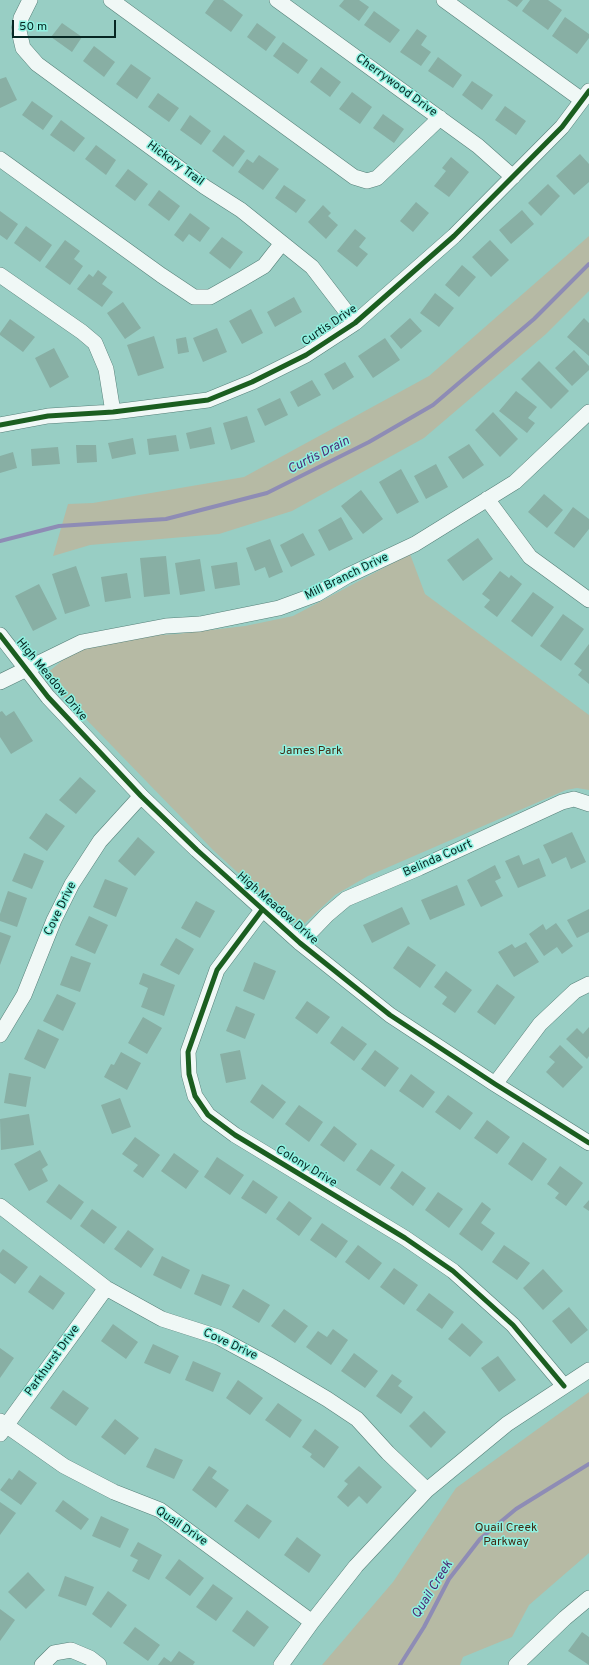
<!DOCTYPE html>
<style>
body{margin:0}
#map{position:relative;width:589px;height:1665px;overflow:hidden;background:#98cec4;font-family:Overpass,sans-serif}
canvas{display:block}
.scale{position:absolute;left:12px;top:20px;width:104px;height:18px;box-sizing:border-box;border:2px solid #062622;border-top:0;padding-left:5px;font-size:12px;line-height:14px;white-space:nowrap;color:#062622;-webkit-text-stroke:3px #8ff1e0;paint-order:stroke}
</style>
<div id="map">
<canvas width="589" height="1665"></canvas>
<div class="scale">50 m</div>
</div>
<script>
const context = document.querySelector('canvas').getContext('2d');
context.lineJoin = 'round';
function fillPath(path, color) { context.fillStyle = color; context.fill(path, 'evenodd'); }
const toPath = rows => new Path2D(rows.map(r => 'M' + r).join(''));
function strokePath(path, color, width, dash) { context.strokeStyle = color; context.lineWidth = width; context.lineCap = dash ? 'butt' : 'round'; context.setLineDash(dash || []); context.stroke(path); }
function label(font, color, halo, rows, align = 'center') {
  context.font = font + ' Overpass,sans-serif'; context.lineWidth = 3; context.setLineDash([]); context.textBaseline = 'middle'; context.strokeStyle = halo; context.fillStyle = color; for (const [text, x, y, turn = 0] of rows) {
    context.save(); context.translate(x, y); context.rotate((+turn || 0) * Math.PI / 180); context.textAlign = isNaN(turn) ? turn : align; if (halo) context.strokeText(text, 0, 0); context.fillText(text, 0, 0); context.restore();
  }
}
fillPath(toPath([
 [589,236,589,291,546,334,424,438,292,511,219,534,90,545,53,556,68,504,93,503,244,477,429,376],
 [410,554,425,594,589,715,589,790,577,788,566,790,368,876,335,895,304,924,292,922,213,850,49,681,46,674,70,654,96,645,141,636,177,634,245,626,293,616],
 [589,1392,589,1553,529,1605,512,1637,463,1657,460,1665,322,1665,393,1582,456,1488]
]), '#b6baa4');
strokePath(toPath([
 [0,541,59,526,166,519,267,493,369,442,433,405,534,319,589,264],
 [400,1665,424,1627,449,1579,480,1539,516,1509,589,1464]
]), '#8e8cb5', 4);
fillPath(toPath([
 [214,0,223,0,243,15,231,32,205,13],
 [344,0,359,0,369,7,359,21,339,6],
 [507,0,523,0,517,7],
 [530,0,548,0,562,10,548,30,522,11],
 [374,11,400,30,390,43,364,25],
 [565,17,589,34,589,38,577,54,552,36],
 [62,23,82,37,72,52,51,37],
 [257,23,276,37,266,51,247,37],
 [417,29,427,36,421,45,431,52,421,66,400,52],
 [283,42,308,60,298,74,273,56],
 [94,46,115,62,104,77,83,61],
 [438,57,462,75,453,88,428,71],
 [131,64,151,78,137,99,116,84],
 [321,67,341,82,330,97,310,82],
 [6,77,17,100,0,108,0,79],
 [472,81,493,95,482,110,462,95],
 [352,92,372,107,360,124,339,109],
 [158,93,179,108,169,122,148,107],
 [32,101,53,116,43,130,22,115],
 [505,106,526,121,516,135,495,120],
 [383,114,404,129,394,143,373,128],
 [190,115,211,131,201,145,180,130],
 [61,120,85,138,74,152,50,135],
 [224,135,245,151,233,167,212,151],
 [96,145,116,160,106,175,85,159],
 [580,154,589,164,589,182,574,195,556,176],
 [259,155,279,169,263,190,238,172,247,159,253,163],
 [451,157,469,172,449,197,434,186,446,171,442,168],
 [128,169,148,184,135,201,115,186],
 [548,184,560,196,541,216,528,203],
 [284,185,306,200,296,213,275,198],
 [159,190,180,206,169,221,148,205],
 [416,202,429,213,413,232,400,221],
 [323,205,331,213,328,216,338,225,326,239,308,222],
 [522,210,534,224,511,244,499,230],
 [0,211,18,224,7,240,0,235],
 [190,213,210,228,200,242,189,234,183,242,174,235],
 [26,226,52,245,40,262,14,243],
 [355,229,366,238,359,247,368,254,357,267,337,251],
 [222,237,243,252,230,269,209,253],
 [65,240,80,251,74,259,83,266,70,285,45,267],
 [490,240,509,260,491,277,472,257],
 [462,265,476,277,459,297,445,285],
 [98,270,107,277,102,284,113,292,102,307,77,289,89,274,93,277],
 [435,293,454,308,439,327,420,313],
 [294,297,302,312,275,327,267,312],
 [123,302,141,328,125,339,107,313],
 [251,309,263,333,242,344,229,321],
 [410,318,422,331,401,349,390,336],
 [584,318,589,323,589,356,567,337],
 [10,319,35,337,23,352,0,335,0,333],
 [217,328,227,352,203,362,193,338],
 [154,336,164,368,138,376,127,345],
 [186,337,189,352,178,354,176,339],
 [385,338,400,360,373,378,358,356],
 [54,348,69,377,50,388,35,358],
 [574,350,589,366,589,370,572,386,555,368],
 [539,361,569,391,551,409,521,379],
 [345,362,354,377,333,390,324,374],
 [312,380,321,395,298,407,290,392],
 [516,391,537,407,528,418,535,423,527,433,499,411],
 [280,398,288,415,265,426,257,409],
 [493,412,518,439,500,457,475,430],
 [247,416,255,442,231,450,223,423],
 [211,427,215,444,190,449,186,433],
 [176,435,179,451,149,455,147,439],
 [133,438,136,454,112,459,108,443],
 [469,444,484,465,463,479,448,457],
 [76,445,96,445,97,462,77,463],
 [58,447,60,464,32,466,31,449],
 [13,452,17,468,0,473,0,456],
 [436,464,448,487,426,499,414,476],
 [401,469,419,502,397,514,379,482],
 [361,490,383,519,363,534,341,506],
 [544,494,563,510,547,528,528,512],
 [573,507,589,519,589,529,574,548,554,533],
 [341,517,353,539,329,551,318,530],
 [303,533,315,555,291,567,280,545],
 [478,538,493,559,463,581,447,560],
 [270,539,283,572,269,578,265,567,255,571,246,548],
 [166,556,170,594,144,597,140,558],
 [200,559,205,591,180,595,175,563],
 [237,562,240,585,215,589,211,566],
 [76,566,90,606,65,614,52,574],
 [500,571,509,578,511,575,522,584,497,617,484,607,490,600,482,594],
 [127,573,131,598,105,602,101,577],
 [39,584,57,619,33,631,15,596],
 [533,592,554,607,532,637,511,621],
 [563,614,584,629,561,661,540,646],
 [589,644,589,684,578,675,582,670,574,664],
 [2,711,6,716,14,711,33,741,11,754,0,737,0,712],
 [80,777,96,791,76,814,59,800],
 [46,813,65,826,47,851,29,838],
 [572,832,586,862,571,869,566,857,552,864,543,845],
 [138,837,155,852,135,876,118,861],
 [24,853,44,861,32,889,12,881],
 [519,855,523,865,539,858,546,876,518,888,505,861],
 [495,865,501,878,495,881,503,896,481,907,467,880],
 [105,879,128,888,116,917,93,907],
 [457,885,465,905,430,920,421,900],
 [8,891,27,898,17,927,0,921,0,914],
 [196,901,215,911,200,938,181,928],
 [402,907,410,924,372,943,363,925],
 [589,909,589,932,577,938,567,920],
 [89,916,108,925,95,954,75,945],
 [556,923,573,946,562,954,557,947,544,956,529,934,543,924,546,930],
 [0,932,11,936,0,965],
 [176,938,194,949,179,975,160,965],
 [526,942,539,962,514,977,498,952,512,944,515,948],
 [408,946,436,965,420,988,393,968],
 [71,956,91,963,80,992,60,985],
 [254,962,276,971,264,1000,243,991],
 [446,971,472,990,455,1013,442,1004,447,997,434,987],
 [143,973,175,985,164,1016,141,1007,148,988,139,984],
 [497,984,515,997,495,1025,477,1012],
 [57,994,76,1003,63,1031,43,1021],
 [307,1001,330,1017,317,1034,295,1018],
 [236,1006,255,1014,245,1039,226,1031],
 [143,1017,162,1028,147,1054,128,1043],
 [342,1026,367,1044,354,1061,330,1043],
 [589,1027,589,1056,587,1059,566,1039,577,1028,583,1034],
 [38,1029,59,1039,45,1069,24,1059],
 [560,1045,583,1067,563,1088,546,1072,555,1062,549,1057],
 [240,1050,246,1079,226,1083,220,1054],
 [375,1050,399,1068,385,1087,361,1069],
 [121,1052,141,1063,127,1090,104,1077,111,1064,114,1065],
 [9,1073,31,1077,26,1107,4,1103],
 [411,1074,435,1092,423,1108,399,1091],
 [262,1084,286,1102,273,1119,250,1102],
 [448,1095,473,1113,460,1130,435,1112],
 [120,1098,131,1127,112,1134,101,1105],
 [299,1105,323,1122,309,1142,285,1124],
 [29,1114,34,1145,1,1150,0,1119],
 [487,1120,510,1137,497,1154,474,1138],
 [334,1126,357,1144,344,1162,320,1145],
 [135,1137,160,1155,143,1178,133,1171,138,1165,122,1154],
 [523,1142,547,1159,532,1181,508,1164],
 [371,1149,395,1165,380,1186,356,1170],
 [40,1150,48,1165,42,1169,48,1181,29,1191,14,1164],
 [174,1153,199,1171,186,1189,161,1171],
 [217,1157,244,1175,230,1195,204,1177],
 [560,1166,583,1183,566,1206,555,1198,559,1193,547,1184],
 [402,1171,426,1188,413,1206,390,1188],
 [253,1180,278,1197,266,1214,241,1198],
 [59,1184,84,1202,71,1220,46,1202],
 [438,1192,463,1209,449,1228,425,1210],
 [589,1200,589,1211,583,1207],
 [289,1201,312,1218,299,1236,276,1219],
 [482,1202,491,1209,481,1223,495,1233,482,1251,459,1234],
 [92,1209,117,1227,104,1244,80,1226],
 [322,1223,348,1241,336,1258,310,1240],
 [128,1230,154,1249,141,1268,114,1249],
 [358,1245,382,1263,369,1280,345,1262],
 [504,1245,530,1263,517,1280,492,1262],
 [3,1249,28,1267,15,1284,0,1273,0,1253],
 [162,1256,190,1270,181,1289,153,1275],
 [394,1268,418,1285,404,1305,380,1287],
 [543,1269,563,1291,543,1310,523,1288],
 [202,1274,230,1285,221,1306,194,1294],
 [40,1275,65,1293,53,1310,28,1292],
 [243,1289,270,1305,259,1323,232,1307],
 [429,1293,454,1312,442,1329,416,1310],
 [569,1307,588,1330,571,1344,552,1321],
 [284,1309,308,1326,295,1343,271,1326],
 [462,1323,483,1342,470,1357,448,1339],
 [113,1324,138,1342,126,1359,101,1341],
 [333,1329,348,1340,331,1365,306,1347,318,1331,327,1337],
 [153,1344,179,1356,170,1374,144,1363],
 [0,1348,14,1358,0,1378],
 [354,1353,378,1371,365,1388,341,1371],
 [498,1356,516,1380,499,1392,481,1368],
 [193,1361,221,1373,213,1392,185,1380],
 [392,1374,402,1381,398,1386,413,1397,401,1414,376,1396],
 [238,1380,263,1398,250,1415,226,1398],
 [63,1390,89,1408,76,1426,50,1408],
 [278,1403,302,1420,290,1438,265,1420],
 [424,1411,446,1432,431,1448,409,1426],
 [115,1419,139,1438,125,1455,101,1437],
 [315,1429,339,1447,324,1468,310,1457,312,1454,302,1447],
 [155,1448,183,1460,174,1479,146,1467],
 [209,1466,217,1471,212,1478,229,1490,216,1508,192,1490],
 [359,1466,382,1487,367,1504,359,1496,348,1507,337,1497,348,1484,344,1481],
 [19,1470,37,1483,21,1505,0,1490,9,1478,12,1480],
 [63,1500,89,1519,81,1530,55,1511],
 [0,1502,16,1513,0,1535],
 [247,1504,272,1521,259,1539,234,1521],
 [101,1516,129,1529,120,1548,92,1536],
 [297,1537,321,1555,309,1573,284,1555],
 [138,1542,162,1555,149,1580,132,1571,138,1560,130,1556],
 [179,1559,204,1578,190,1596,165,1578],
 [28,1572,45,1590,26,1609,8,1592],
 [65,1576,94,1587,86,1606,58,1596],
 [213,1584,233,1598,216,1621,196,1607],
 [108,1591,127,1605,111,1628,92,1614],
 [0,1609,15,1620,0,1641],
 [247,1610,269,1627,254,1647,232,1631],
 [135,1627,160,1645,148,1661,123,1643],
 [582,1632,589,1637,589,1665,568,1651],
 [179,1651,195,1662,193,1665,158,1665,164,1657,171,1662]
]), '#88afa4');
const minor = toPath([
 [30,0,21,18,19,31,23,48,37,64,205,187,241,210,312,267,355,323],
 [111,0,354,177,367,181,377,178,440,118],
 [277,0,478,146,513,177],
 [444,0,582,100],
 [0,159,161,275,194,297,210,297,242,279,264,266,282,243],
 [0,275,82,332,95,343,106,369,113,412],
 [0,425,48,416,113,412,208,400,252,382,306,355,355,323,454,236,562,127,589,91],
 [487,499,530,557,589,600],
 [0,635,48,697,141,796,197,850,300,943,390,1015,495,1084,589,1143],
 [0,682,82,642,166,626,200,624,279,608,317,594,347,576,415,544,515,482,589,412],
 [262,910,217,970,188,1052,189,1074,195,1096,208,1115,235,1135,405,1238,453,1271,513,1325,564,1386],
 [300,943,327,915,346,899,419,868,562,802,574,799,589,804],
 [0,1035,24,995,54,920,72,884,100,841,141,796],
 [495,1084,540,1024,575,991,589,984],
 [0,1206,106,1288,162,1319,218,1337,268,1364,327,1399,357,1419,388,1453,427,1490],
 [0,1421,64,1466,114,1492,160,1510,312,1622],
 [0,1434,106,1288],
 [42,1665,54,1653,71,1650,90,1658,99,1665],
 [281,1665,312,1622,356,1566,427,1490,507,1424,589,1370],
 [516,1665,565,1618,589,1598]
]);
strokePath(minor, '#568079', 16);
strokePath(minor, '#f0f8f6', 15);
strokePath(toPath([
 [0,425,48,416,113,412,208,400,252,382,306,355,355,323,454,236,562,127,589,91],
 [0,635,48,697,141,796,197,850,300,943,390,1015,495,1084,589,1143],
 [262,910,217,970,188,1052,189,1074,195,1096,208,1115,235,1135,405,1238,453,1271,513,1325,564,1386]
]), '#1b5e20', 5);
label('12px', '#062622', '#8ff1e0', [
 ["Cherrywood Drive",396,86,36],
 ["Hickory Trail",175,164,36],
 ["Curtis Drive",330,326,-34],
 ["Mill Branch Drive",347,577,-26],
 ["High Meadow Drive",51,680,50],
 ["Belinda Court",438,859,-24],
 ["Cove Drive",61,909,-64],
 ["High Meadow Drive",277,909,41],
 ["Colony Drive",306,1167,31],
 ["Cove Drive",230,1345,25],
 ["Parkhurst Drive",53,1361,-54],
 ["Quail Drive",181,1527,34]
]);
label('12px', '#432a13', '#8ff1e0', [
 ["James Park",311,752],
 ["Quail Creek",506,1529],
 ["Parkway",506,1543]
]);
label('italic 13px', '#4c2774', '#8ff1e0', [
 ["Curtis Drain",319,456,-27],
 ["Quail Creek",433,1590,-58]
]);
</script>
